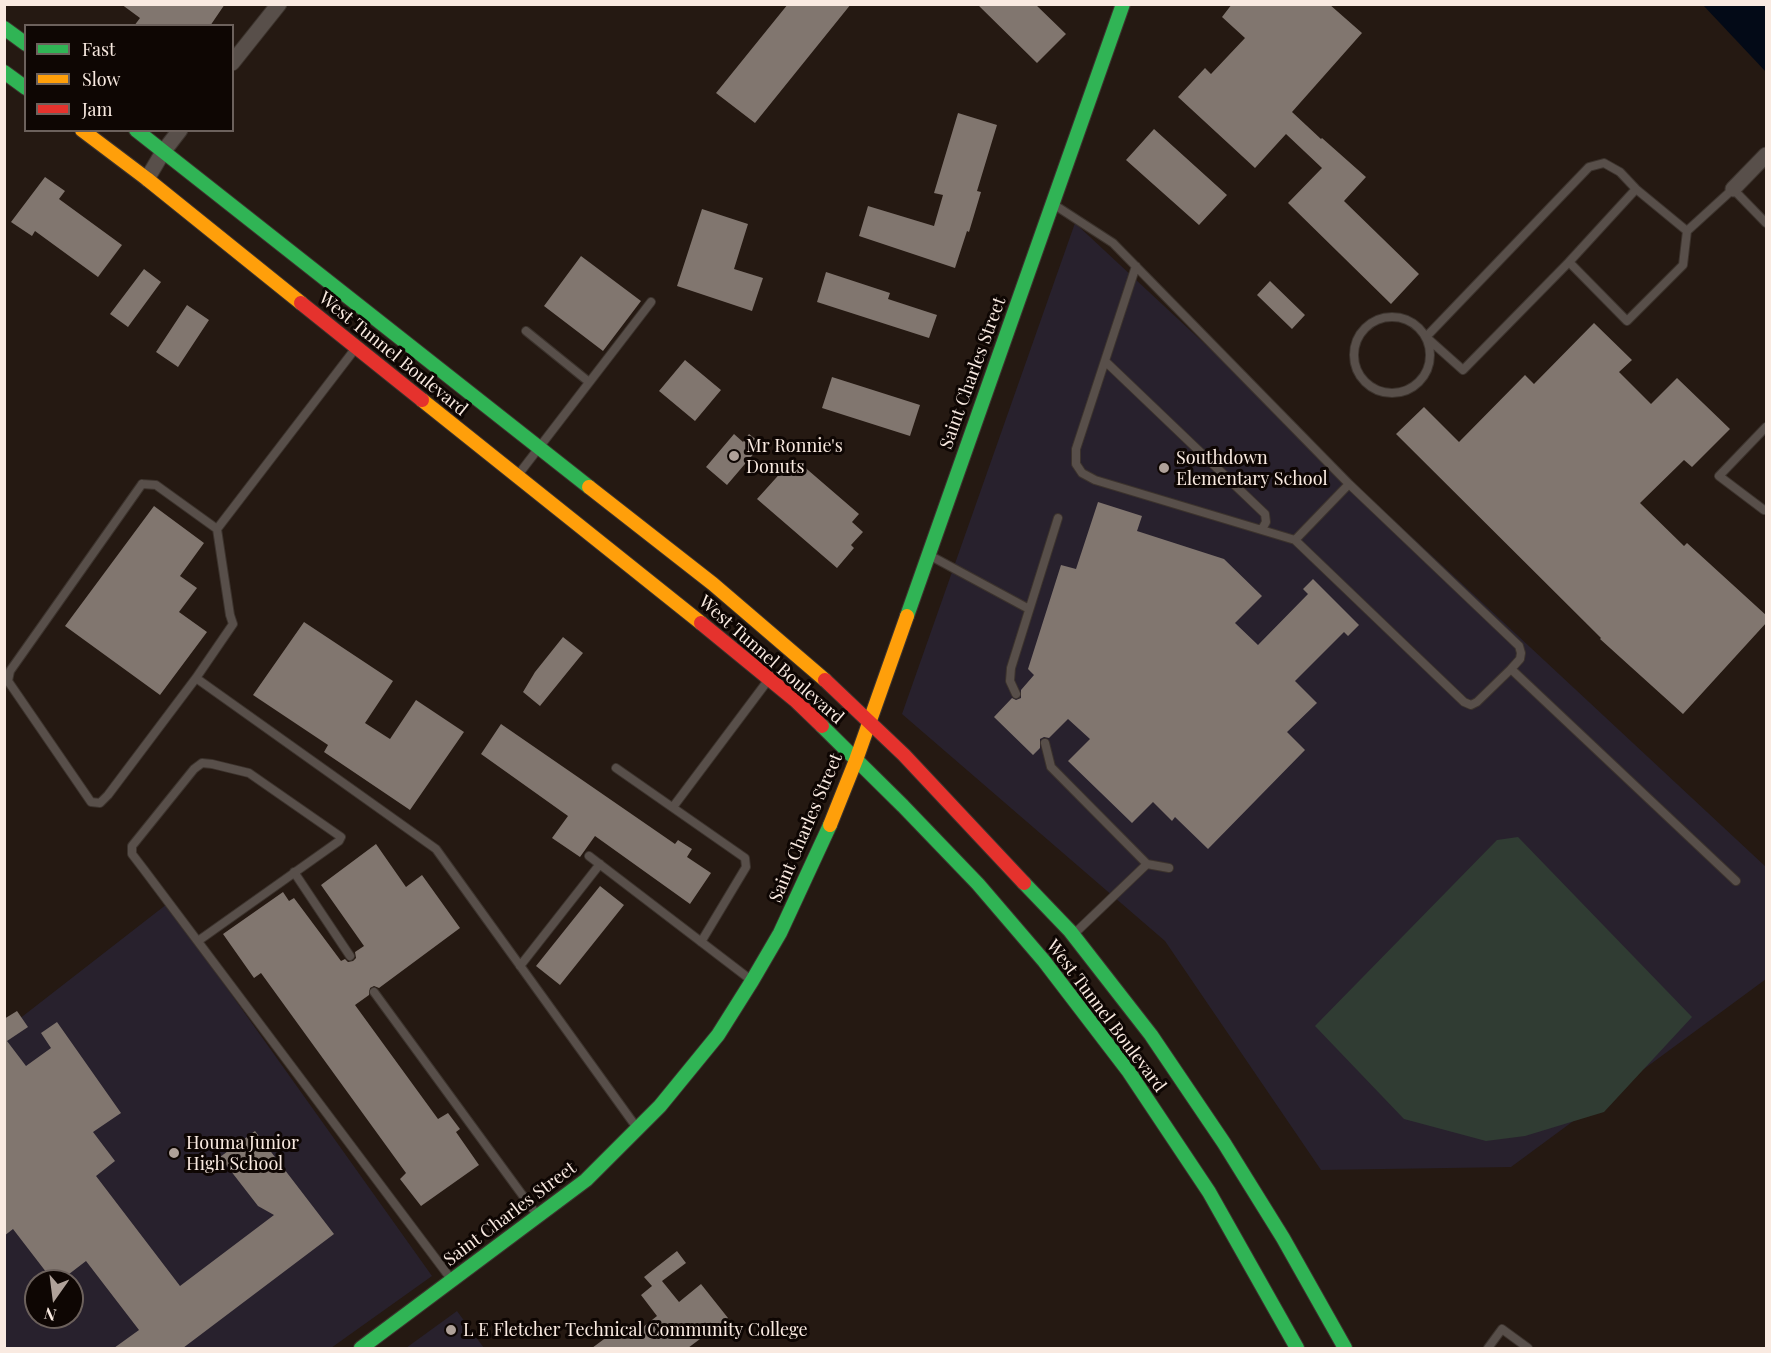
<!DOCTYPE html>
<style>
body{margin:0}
#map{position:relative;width:1771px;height:1353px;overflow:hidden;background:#251912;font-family:"Playfair Display",serif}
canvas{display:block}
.frame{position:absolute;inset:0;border:6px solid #f9eae1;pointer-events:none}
.legend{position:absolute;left:24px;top:24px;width:210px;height:108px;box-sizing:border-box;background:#0e0603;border:2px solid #6c615c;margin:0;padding:8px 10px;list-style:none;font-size:18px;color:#f9eae1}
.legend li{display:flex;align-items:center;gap:12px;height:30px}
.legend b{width:30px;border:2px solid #6c615c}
.north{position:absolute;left:24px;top:1269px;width:60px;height:60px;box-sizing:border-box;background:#0e0603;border:2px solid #6c615c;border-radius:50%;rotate:194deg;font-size:16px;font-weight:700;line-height:24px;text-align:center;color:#f9eae1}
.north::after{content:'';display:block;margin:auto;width:21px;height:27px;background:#afa199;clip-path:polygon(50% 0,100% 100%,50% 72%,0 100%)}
</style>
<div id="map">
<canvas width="1771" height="1353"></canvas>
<div class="frame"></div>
<ul class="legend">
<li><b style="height:8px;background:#30b455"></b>Fast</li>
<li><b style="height:8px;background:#ff9f0a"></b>Slow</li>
<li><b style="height:8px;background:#e5322d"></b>Jam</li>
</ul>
<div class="north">N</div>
</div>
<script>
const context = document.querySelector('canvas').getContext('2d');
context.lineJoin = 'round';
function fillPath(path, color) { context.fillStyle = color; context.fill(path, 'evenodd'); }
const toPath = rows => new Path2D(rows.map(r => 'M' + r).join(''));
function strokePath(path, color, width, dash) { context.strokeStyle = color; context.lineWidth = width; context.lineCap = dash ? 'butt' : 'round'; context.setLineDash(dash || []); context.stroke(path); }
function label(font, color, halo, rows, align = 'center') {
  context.font = font + ' "Playfair Display",serif'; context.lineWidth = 6; context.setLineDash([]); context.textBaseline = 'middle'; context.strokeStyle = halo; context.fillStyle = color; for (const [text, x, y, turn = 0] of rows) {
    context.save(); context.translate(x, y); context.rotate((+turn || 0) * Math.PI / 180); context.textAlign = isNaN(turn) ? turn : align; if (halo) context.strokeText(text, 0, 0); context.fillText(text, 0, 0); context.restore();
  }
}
fillPath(toPath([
 [1075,223,1766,867,1766,979,1511,1167,1321,1170,1165,941,902,714],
 [167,904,432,1276,331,1348,5,1348,5,1030],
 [36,1281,72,1281,72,1317,36,1317],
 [457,1311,484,1348,406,1348]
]), '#28212d');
fillPath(toPath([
 [1518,837,1692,1017,1604,1112,1525,1136,1486,1141,1404,1119,1315,1026,1497,840]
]), '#303c33');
fillPath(toPath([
 [1703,5,1766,5,1766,72]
]), '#030a17');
fillPath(toPath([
 [121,4,225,4,210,26,134,26,140,18],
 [788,4,851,4,755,123,716,93],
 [977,4,1035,4,1066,34,1037,63],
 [1232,4,1329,4,1362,33,1292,112,1321,139,1322,138,1366,177,1344,201,1419,274,1391,304,1288,203,1322,168,1286,134,1255,168,1178,97,1205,68,1211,74,1245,38,1222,17],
 [958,113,997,125,977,191,981,192,969,232,967,231,955,268,859,236,868,206,934,226,943,195,934,193],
 [1154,129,1227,195,1199,225,1126,160],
 [45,177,65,191,59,199,122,245,98,277,35,231,32,236,11,222],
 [702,209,748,224,734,269,763,278,752,311,677,286],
 [581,256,641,301,603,351,544,306],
 [144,269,161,282,128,327,110,314],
 [826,272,890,293,888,299,937,315,929,338,817,302],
 [1270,281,1305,315,1292,329,1257,295],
 [187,305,209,320,178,367,156,352],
 [1594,323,1632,360,1619,372,1651,404,1677,378,1730,429,1692,467,1684,460,1640,503,1684,546,1687,543,1767,616,1767,622,1683,714,1600,639,1601,638,1396,434,1424,407,1459,442,1525,375,1534,384],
 [685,360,721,390,695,421,659,391],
 [832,377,920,405,910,436,822,408],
 [734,434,743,442,749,434,762,444,727,485,706,467],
 [794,458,859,514,852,522,863,532,851,545,854,548,837,568,757,499],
 [1098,502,1142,516,1137,531,1224,559,1262,596,1235,623,1258,645,1308,594,1303,589,1313,579,1359,625,1348,636,1344,632,1295,681,1317,703,1287,732,1305,750,1208,849,1175,817,1172,821,1153,802,1132,823,1068,761,1090,739,1068,719,1049,738,1044,737,1040,739,1040,748,1033,755,994,717,1012,698,1016,700,1021,698,1021,690,1034,675,1028,669,1061,565,1076,569],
 [154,506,204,543,180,576,197,588,179,612,207,632,160,695,65,626],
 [304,622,393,681,365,723,390,739,416,700,464,732,410,810,324,752,328,745,253,695],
 [563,637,583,653,540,706,523,692,535,672],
 [501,724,675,844,678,840,692,849,687,857,711,873,690,904,595,836,580,857,552,838,568,816,481,754],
 [376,844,406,887,422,875,460,928,379,988,374,986,370,988,369,995,355,1005,438,1119,448,1113,460,1129,456,1132,479,1165,421,1206,400,1179,406,1173,261,973,254,978,223,934,283,892,289,901,294,898,341,961,345,959,348,962,353,961,356,958,355,952,364,946,321,885],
 [600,886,624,905,560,985,536,966],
 [17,1011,28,1027,7,1041,26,1066,51,1048,41,1033,57,1022,121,1113,93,1132,115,1161,96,1176,180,1286,274,1215,258,1206,220,1157,255,1131,334,1234,183,1348,114,1348,139,1330,86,1261,60,1281,53,1281,13,1229,4,1236,4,1019],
 [677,1251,686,1263,662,1281,679,1302,701,1284,728,1318,688,1348,592,1348,619,1328,628,1339,657,1316,641,1295,652,1286,644,1277]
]), '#81766f');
const lane = toPath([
 [1053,204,1113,243,1349,484,1519,646,1521,653,1520,659,1511,669,1736,881],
 [1687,231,1636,189,1569,262,1627,321,1683,265,1687,231,1733,189,1766,223],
 [1569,262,1463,370,1426,337,1589,167,1604,163,1620,172,1636,189],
 [1136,266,1076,449,1076,464,1082,473,1095,480,1295,540,1349,484],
 '1354 355a38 38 0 1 1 76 0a38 38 0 1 1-76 0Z',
 [526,331,589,382],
 [1105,361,1265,514,1266,522,1262,529],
 [518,475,651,302],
 [142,484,156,485,217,529,230,615,233,624,196,678,108,795,100,803,91,802,8,681,10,671,142,484],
 [1764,510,1719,476,1766,427],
 [217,529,355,349],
 [1295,540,1464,702,1471,705,1477,702,1511,669],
 [929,555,1029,609],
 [196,678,436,849,637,1128],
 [1016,694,1010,681,1011,668,1058,518],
 [1045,743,1051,767,1147,864,1074,934],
 [616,768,745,858,746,867,701,942],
 [673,807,769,679],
 [589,856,751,980],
 [1147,864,1169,868],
 [294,872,350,956],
 [198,941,339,841,341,837,249,773,212,764,202,763,194,769,132,846,132,854,145,871,451,1279],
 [520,966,600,864],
 [374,992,537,1215],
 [1488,1348,1502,1329,1528,1348]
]);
const street = toPath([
 [232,63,279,4],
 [147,179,163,152,180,130],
 [1733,189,1766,155]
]);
const fast = toPath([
 [4,28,26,44],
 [4,72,26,88],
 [136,130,589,487],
 [907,616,1123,4],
 [822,726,903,806,978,884,1044,961,1129,1072,1209,1192,1297,1348],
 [1024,883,1070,931,1151,1035,1224,1143,1283,1238,1345,1348],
 [361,1348,586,1180,660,1106,718,1035,752,981,780,933,830,825]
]);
const slow = toPath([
 [82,130,147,179,301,303],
 [422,400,701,623],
 [589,487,713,584,825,680],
 [830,825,856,760,907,616]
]);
const jam = toPath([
 [301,303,422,400],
 [701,623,795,700,822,726],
 [825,680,904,755,1024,883]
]);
strokePath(lane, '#3c332d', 10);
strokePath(street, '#3c332d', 17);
strokePath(fast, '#3c332d', 16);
strokePath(slow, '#3c332d', 16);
strokePath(jam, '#3c332d', 16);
strokePath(lane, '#584f4a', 8);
strokePath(street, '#584f4a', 15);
strokePath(fast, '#30b455', 14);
strokePath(slow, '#ff9f0a', 14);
strokePath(jam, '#e5322d', 14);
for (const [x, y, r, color] of [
 [734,456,6,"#afa199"],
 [1164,468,6,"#afa199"],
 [174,1153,6,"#afa199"],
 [451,1330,6,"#afa199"]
]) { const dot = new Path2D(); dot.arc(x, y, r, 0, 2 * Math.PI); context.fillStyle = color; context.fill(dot); strokePath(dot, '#0e0603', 2); }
label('18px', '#f9eae1', '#0e0603', [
 ["West Tunnel Boulevard",393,354,39],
 ["Saint Charles Street",973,373,-70],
 ["West Tunnel Boulevard",771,660,41],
 ["Saint Charles Street",806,828,-67],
 ["West Tunnel Boulevard",1106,1016,53],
 ["Saint Charles Street",510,1214,-37]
]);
label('18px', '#f9eae1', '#0e0603', [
 ["Mr Ronnie's",746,446],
 ["Donuts",746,467],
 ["Southdown",1176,458],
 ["Elementary School",1176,479],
 ["Houma Junior",186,1143],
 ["High School",186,1164],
 ["L E Fletcher Technical Community College",463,1330]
], 'left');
</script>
